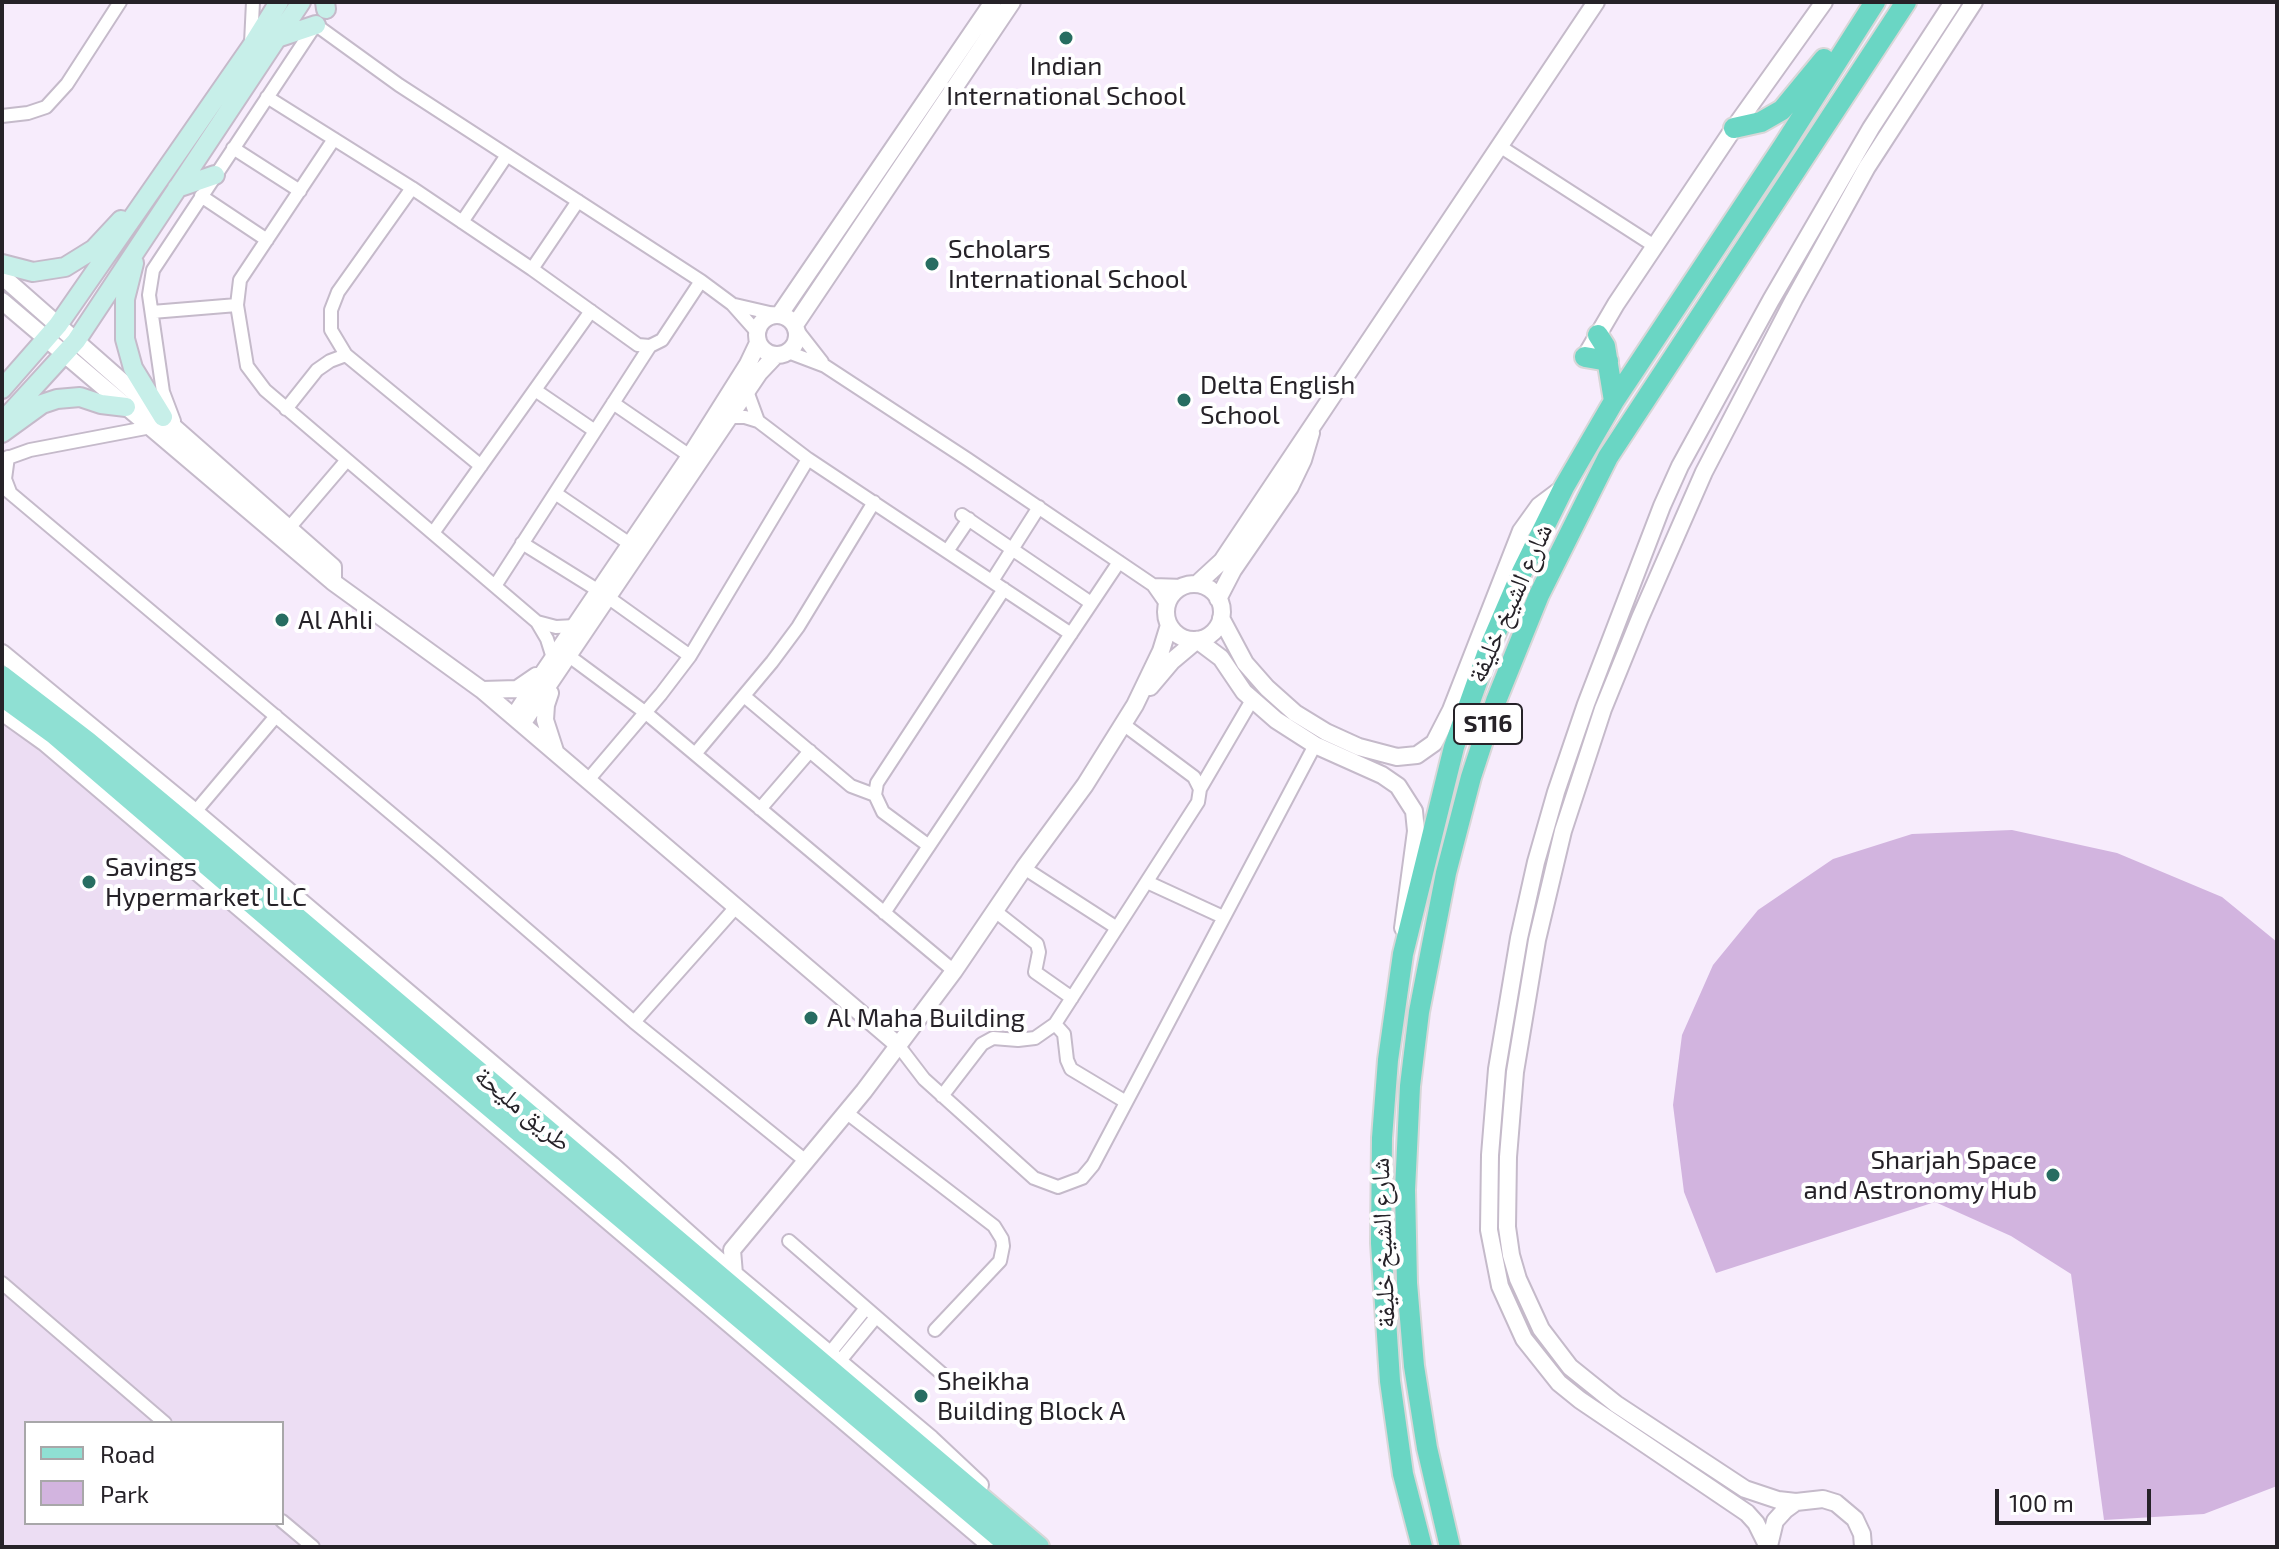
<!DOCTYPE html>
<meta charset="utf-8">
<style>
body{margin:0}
#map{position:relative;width:2279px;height:1549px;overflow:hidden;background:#f7ecfc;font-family:"Exo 2",sans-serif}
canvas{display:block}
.frame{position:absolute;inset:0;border:4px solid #262228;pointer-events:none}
.legend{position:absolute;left:24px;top:1421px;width:260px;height:104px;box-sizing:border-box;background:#fff;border:2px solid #a8a7a9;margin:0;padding:10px 14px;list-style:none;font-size:24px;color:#262228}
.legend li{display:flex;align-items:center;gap:16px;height:40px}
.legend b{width:40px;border:2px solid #a8a7a9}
.scale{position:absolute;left:1995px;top:1489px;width:156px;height:36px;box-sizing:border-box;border:4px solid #262228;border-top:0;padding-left:10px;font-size:24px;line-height:28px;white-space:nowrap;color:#262228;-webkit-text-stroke:6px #fff;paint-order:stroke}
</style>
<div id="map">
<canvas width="2279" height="1549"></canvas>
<div class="frame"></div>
<ul class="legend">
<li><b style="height:10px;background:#8fe0d3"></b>Road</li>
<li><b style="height:22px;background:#d2b4df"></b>Park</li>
</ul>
<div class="scale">100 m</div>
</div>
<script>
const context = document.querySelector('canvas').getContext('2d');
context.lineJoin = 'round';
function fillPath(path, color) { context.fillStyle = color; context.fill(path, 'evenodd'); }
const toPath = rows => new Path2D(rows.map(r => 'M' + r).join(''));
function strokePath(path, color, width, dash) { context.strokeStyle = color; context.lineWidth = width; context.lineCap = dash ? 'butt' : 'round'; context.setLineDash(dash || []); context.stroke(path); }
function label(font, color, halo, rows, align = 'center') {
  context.font = font + ' "Exo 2","Noto Naskh Arabic",sans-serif'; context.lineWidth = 8; context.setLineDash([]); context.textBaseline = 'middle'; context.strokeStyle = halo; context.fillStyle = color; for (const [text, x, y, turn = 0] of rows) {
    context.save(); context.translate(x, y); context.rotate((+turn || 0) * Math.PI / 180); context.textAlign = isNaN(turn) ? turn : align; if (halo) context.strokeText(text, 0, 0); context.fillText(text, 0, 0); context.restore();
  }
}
fillPath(toPath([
 [2,708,995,1547,2,1547],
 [26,1423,282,1423,282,1523,26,1523]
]), '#ecddf3');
fillPath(toPath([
 [2012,830,2117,853,2222,897,2277,942,2277,1486,2204,1514,2104,1520,2071,1274,2011,1236,1935,1202,1716,1273,1684,1192,1673,1105,1682,1035,1713,965,1758,910,1833,859,1912,834]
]), '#d2b4df');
const minor = toPath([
 [316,25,399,85,701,281,732,304,756,331],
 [251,43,253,2],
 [267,97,412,188,532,269,638,345,650,346,662,340,701,281],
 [2,116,28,113,46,107,67,84,120,2],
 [334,139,240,280,237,305,247,366,265,390,537,622,547,639,553,658],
 [1501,147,1656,247],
 [233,148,300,191],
 [412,188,338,292,331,310,331,330,346,355,481,466],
 [201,196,267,240],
 [462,222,507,155],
 [532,269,578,201],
 [735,305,774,314],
 [152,312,237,305],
 [797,330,822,362],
 [788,352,825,366,967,459,1153,585,1167,605],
 [535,390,595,431],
 [747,391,758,421],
 [613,403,690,456],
 [286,409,317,370,330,361,346,355],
 [729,417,745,417,758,421,808,459,1071,634],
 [174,421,163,392,149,295,153,270,316,24],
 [8,457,5,479,10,492],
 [2,460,30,450,151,427],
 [2,486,437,852,634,1022,807,1162],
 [555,493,630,544],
 [962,515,1091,603],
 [289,528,347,460],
 [433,533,591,311],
 [522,543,599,591],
 [948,550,969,519],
 [992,581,1039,507],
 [1153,585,1184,586],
 [495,586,650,346],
 [609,598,690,656],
 [537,622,556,627,575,626],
 [569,656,646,713,954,971],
 [744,696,851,786,875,795],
 [695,754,772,662,798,627,874,502],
 [588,780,661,694,690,656,808,459],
 [1200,789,1252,700],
 [760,809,810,751],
 [195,812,276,716],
 [929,846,883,812,875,795,877,783,1004,589],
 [1024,868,1117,928],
 [1147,882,1223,917],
 [995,911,1037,944,1039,952,1035,972,1072,998],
 [884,913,1119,562],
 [634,1022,736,907],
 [1055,1024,1064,1034,1067,1060,1071,1069,1126,1102],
 [898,1045,924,1079,1034,1178,1058,1187,1082,1178,1093,1165,1315,745],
 [942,1096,982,1044,993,1038,1018,1040,1035,1038,1055,1024,1198,802,1200,789,1194,777,1123,724],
 [847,1113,994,1226,1002,1239,1003,1246,1000,1261,935,1330],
 [789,1241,948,1379],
 [2,1283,165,1423],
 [829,1354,866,1308],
 [839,1362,876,1317],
 [282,1521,313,1547]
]);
const tertiary = toPath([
 [2,276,333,567,333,582],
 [2,301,333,582,482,690,898,1045],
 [780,314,993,2],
 '757 335a20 20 0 1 1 40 0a20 20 0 1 1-40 0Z',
 [795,325,1012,2],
 [1585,357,1616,304,1734,128,1824,2],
 [1197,584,1222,561,1596,2],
 '1166 612a28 28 0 1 1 56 0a28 28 0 1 1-56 0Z',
 [1218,599,1233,570,1290,487,1303,460,1311,433],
 [1221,618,1245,663,1267,688,1295,713,1326,732,1359,747,1397,757,1417,755,1434,743,1451,710,1521,531,1539,506,1563,488],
 [2,653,195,812,612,1165,734,1274,931,1439,980,1485],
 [1150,687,1172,661,1197,640,1221,658,1244,692,1276,720,1315,745,1382,775,1398,786,1414,811,1416,831,1403,928],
 [482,690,517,689,536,676],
 [550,693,546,705,545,720,555,751],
 [2,712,44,742,992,1547],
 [514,716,690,456,748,364,758,343],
 [522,724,759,373,776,355],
 [734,1274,732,1250,864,1091,954,971,1024,868,1085,785,1135,705,1161,651,1169,625],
 [1796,1502,1778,1500,1745,1489,1616,1404,1570,1367,1541,1329,1518,1279,1511,1255,1507,1227,1508,1157,1515,1072,1537,940,1563,831,1603,709,1640,618,1704,472,1794,299,1867,167,1974,2],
 [1769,1546,1775,1521,1785,1510,1796,1502,1823,1499,1836,1503,1855,1519,1862,1534,1863,1547],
 [1768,1547,1756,1523,1747,1513,1580,1400,1559,1383,1524,1339,1500,1286,1489,1230,1490,1155,1497,1069,1519,938,1536,862,1556,792,1586,704,1662,506,1680,466,1771,300,1871,128,1953,2]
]);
const secondary = toPath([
 [325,2,326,9],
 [277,38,316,25],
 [177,188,215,175],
 [134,263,125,299,125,339,133,368,163,417],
 [2,264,33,272,65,267,94,249,121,220],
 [2,389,58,325,251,47,279,2],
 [2,422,76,341,301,2],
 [2,433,42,404,57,399,80,397,101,404,126,407]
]);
const primary = toPath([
 [2,676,88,742,196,832,1039,1547],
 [2,696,54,734,440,1065,1011,1547]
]);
const trunk = toPath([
 [1734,128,1761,122,1782,110,1824,59],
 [1598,335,1605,346,1614,401],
 [1585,357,1608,361],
 [1422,1547,1403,1474,1390,1381,1381,1243,1382,1138,1388,1060,1403,954,1454,747,1488,651,1522,572,1564,487,1614,401,1784,145,1875,2],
 [1450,1547,1427,1448,1414,1366,1407,1283,1405,1190,1410,1086,1419,1012,1446,873,1471,777,1496,701,1539,595,1608,457,1906,2]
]);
strokePath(minor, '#c5baca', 16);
strokePath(tertiary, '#c5baca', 20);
strokePath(secondary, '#c5baca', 22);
strokePath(primary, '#d8d7d8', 24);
strokePath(trunk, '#d8d7d8', 24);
strokePath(minor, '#fff', 12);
strokePath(tertiary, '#fff', 16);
strokePath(secondary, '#c7efe9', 18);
strokePath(primary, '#8fe0d3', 20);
strokePath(trunk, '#6ad6c4', 20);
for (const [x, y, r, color] of [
 [1066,38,8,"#276d61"],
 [932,264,8,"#276d61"],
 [1184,400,8,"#276d61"],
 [282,620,8,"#276d61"],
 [89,882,8,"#276d61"],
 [811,1018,8,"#276d61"],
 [2053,1175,8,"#276d61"],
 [921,1396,8,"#276d61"]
]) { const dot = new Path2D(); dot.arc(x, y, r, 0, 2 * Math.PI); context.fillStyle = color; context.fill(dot); strokePath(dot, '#fff', 3); }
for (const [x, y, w] of [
 [1488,724,68]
]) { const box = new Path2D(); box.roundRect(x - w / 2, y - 20, w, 40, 6); context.fillStyle = '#fff'; context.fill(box); strokePath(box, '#262228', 2); }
label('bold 24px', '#262228', null, [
 ["S116",1488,724]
]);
label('26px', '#262228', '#fff', [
 ["Indian",1066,66,"center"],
 ["International School",1066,96,"center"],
 ["Scholars",948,249],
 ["International School",948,279],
 ["Delta English",1200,385],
 ["School",1200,415],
 ["Al Ahli",298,620],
 ["Savings",105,867],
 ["Hypermarket LLC",105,897],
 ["Al Maha Building",827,1018],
 ["Sharjah Space",2037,1160,"right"],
 ["and Astronomy Hub",2037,1190,"right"],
 ["Sheikha",937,1381],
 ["Building Block A",937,1411]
], 'left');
label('26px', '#262228', '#fff', [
 ["شارع الشيخ خليفة",1510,603,-66],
 ["طريق مليحة",523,1109,40],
 ["شارع الشيخ خليفة",1383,1243,-92]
]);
</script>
